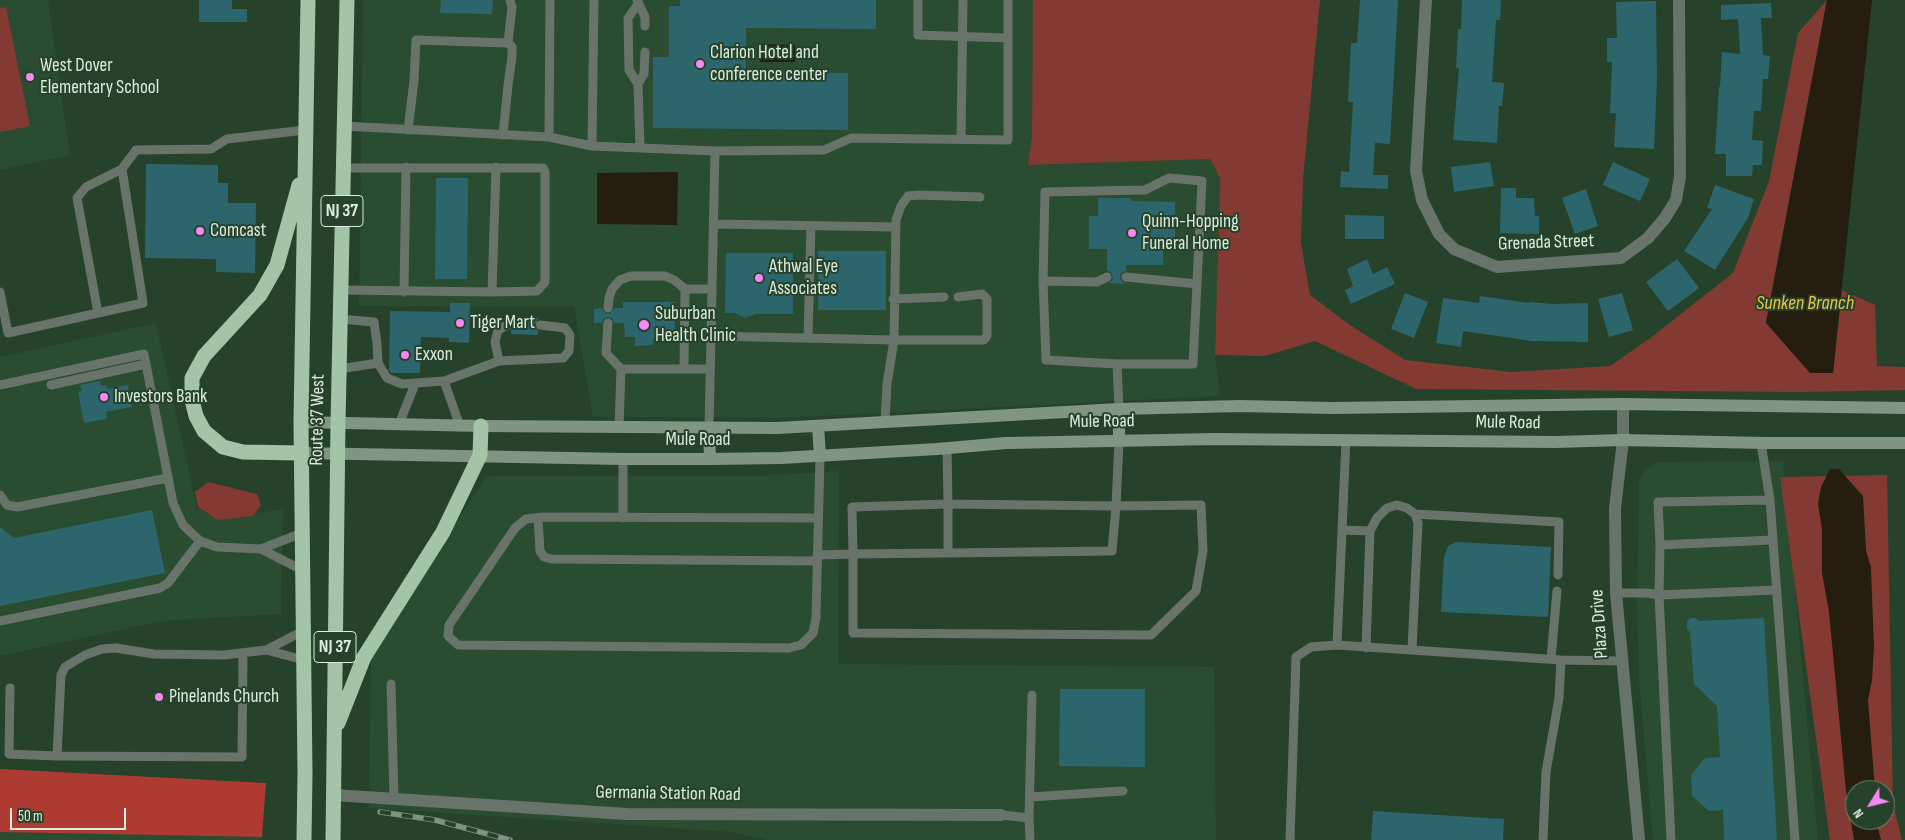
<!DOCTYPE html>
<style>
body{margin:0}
#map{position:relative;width:1905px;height:840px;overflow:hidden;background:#26422a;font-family:"Sofia Sans Condensed",sans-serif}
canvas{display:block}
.north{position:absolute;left:1845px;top:780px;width:50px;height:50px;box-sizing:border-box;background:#26422a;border:1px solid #6f8672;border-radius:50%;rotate:234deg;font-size:14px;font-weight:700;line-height:20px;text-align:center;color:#dcecde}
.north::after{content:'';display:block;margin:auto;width:18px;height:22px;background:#f489f1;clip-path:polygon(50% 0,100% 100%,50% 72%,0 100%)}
.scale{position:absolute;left:10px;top:808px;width:116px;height:22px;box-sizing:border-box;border:2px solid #dcecde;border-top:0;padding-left:6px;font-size:15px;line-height:18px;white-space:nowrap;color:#dcecde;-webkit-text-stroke:4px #26422a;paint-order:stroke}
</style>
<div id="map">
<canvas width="1905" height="840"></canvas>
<div class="north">N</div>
<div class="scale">50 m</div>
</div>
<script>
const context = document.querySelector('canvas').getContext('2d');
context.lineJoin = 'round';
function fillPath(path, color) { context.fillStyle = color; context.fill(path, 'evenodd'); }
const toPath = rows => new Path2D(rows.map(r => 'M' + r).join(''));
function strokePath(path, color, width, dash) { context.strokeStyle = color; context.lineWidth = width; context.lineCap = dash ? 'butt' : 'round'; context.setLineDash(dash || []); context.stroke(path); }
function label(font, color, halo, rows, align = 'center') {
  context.font = font + ' "Sofia Sans Condensed",sans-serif'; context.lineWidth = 4; context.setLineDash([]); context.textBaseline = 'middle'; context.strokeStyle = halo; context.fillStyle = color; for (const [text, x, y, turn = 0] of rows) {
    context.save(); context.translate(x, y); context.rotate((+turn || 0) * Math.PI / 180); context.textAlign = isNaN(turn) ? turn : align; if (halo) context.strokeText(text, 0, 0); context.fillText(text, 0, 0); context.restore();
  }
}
fillPath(toPath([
 [0,0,48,0,70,155,0,170],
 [363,0,1033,0,1032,134,1028,165,1210,159,1220,178,1215,355,1220,396,779,418,593,417,574,307,359,306],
 [156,323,197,508,216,519,283,509,281,614,162,621,0,656,0,357],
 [1783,461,1818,840,1653,840,1639,680,1637,605,1639,483,1643,473,1657,462],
 [839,471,838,664,1214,667,1216,840,767,840,732,832,369,808,371,660,382,637,484,480,489,476,754,476],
 [0,831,262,837,262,840,0,840]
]), '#2a4c30');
fillPath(toPath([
 [1033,0,1320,0,1303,179,1301,243,1310,295,1350,325,1405,360,1511,372,1610,366,1653,336,1733,273,1769,181,1798,33,1827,0,1766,322,1833,373,1842,290,1875,305,1877,366,1905,367,1905,390,1799,392,1416,389,1315,341,1265,356,1215,355,1220,178,1210,159,1028,165,1032,134],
 [6,7,30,126,0,132,0,8],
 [1887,475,1893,804,1902,840,1830,840,1780,477],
 [1855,790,1885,790,1885,820,1855,820],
 [208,482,257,494,261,505,253,516,217,520,198,507,195,492]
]), '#833a32');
fillPath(toPath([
 [0,769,266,783,262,837,0,832]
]), '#ad3b32');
fillPath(toPath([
 [1827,0,1872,0,1833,373,1810,373,1766,323],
 [760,44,795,45,795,62,760,62],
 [678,172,677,225,597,224,597,173],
 [1830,469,1839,469,1863,496,1866,550,1871,568,1874,648,1872,680,1868,700,1875,790,1855,790,1855,820,1876,820,1881,840,1854,840,1846,791,1829,612,1822,573,1822,529,1818,504,1821,487]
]), '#251e0e');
fillPath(toPath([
 [199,0,232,0,232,9,247,9,247,22,199,22],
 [441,0,493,0,492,14,440,13],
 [680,0,876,0,876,29,746,28,746,72,848,73,848,130,653,128,653,57,669,57,669,6,680,6],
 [1360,0,1398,0,1390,144,1375,143,1373,175,1388,175,1388,189,1340,187,1341,171,1349,172,1353,102,1348,102,1351,43,1357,43],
 [1462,0,1501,0,1500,20,1496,20,1492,82,1504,83,1502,106,1499,106,1497,143,1453,140,1459,68,1456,68,1458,29,1461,29],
 [1656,1,1657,80,1654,149,1614,147,1616,113,1610,113,1612,62,1607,62,1607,38,1617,38,1616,2],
 [1771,3,1772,18,1761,18,1763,55,1770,56,1768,79,1763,79,1761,111,1754,111,1752,140,1763,141,1762,165,1753,165,1752,176,1726,176,1726,154,1715,154,1719,87,1720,87,1722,52,1740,54,1738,19,1721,20,1721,5],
 [1490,162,1494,186,1454,192,1451,167],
 [1613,162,1650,179,1640,201,1603,185],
 [146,164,218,165,218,183,228,183,228,203,256,203,255,273,216,272,216,259,145,258],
 [436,178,468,178,467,279,435,279],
 [1715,185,1754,199,1748,218,1715,270,1684,251,1712,209,1707,208],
 [1501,188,1516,188,1516,198,1534,198,1535,216,1539,216,1539,234,1500,233],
 [1586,189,1598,226,1575,234,1562,198],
 [1098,198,1131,198,1131,201,1175,202,1175,249,1163,249,1163,265,1126,265,1126,271,1121,273,1120,277,1122,282,1126,284,1108,283,1112,281,1113,277,1111,272,1107,271,1107,249,1089,249,1089,216,1098,216],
 [1345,215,1384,216,1384,239,1345,239],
 [818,251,886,251,886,310,818,310],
 [726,253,793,253,793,314,756,314,745,318,735,313,725,313],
 [1367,259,1373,274,1387,267,1395,284,1351,304,1345,290,1353,286,1347,269],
 [1677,259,1699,288,1668,311,1646,282],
 [1405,293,1428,302,1414,338,1391,329],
 [1622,293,1633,330,1609,337,1598,299],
 [1480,296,1529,303,1529,302,1554,304,1588,303,1588,342,1532,341,1463,331,1461,347,1436,343,1443,298,1479,303],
 [623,302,675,302,675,339,653,339,653,345,635,346,635,337,625,337,624,323,614,323,612,318,608,317,603,319,602,323,594,323,594,309,602,308,605,313,610,314,614,308,623,308],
 [450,303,470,303,469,343,449,342,449,338,421,337,420,373,391,373,389,370,390,311,450,312],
 [511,317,539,318,534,325,538,331,538,335,511,334,511,330,515,324],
 [100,381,101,386,106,385,107,389,128,385,132,407,106,412,107,419,84,423,78,392,82,391,80,385],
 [152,510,165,573,0,606,0,527,14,538],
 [1456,542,1551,547,1548,617,1441,612,1444,557,1448,546],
 [1690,618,1696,618,1699,621,1764,618,1777,840,1724,840,1723,810,1709,811,1692,796,1691,775,1705,758,1720,757,1717,706,1694,684,1690,632,1687,630,1687,622],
 [1060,689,1145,689,1145,767,1059,766],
 [1373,811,1504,819,1503,840,1371,840]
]), '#2d656d');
strokePath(toPath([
 [637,0,645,17,645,26],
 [918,0,918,35,1008,38],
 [638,4,628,18,629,70,638,84,640,148],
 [508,43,512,7,510,0],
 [638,84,644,74,645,52],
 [344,126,549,137,592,146,715,151,709,428],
 [408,130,414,81,416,40,508,43,512,47,512,57,508,85,503,135],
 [549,137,550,0],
 [961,139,963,0],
 [592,146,594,0],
 [715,151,824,150,851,138,1008,140,1008,0],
 [714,224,896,227],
 [1126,277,1197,284],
 [1043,281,1045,192,1145,190,1169,178,1202,181,1193,364,1117,364,1046,360,1043,281,1097,282,1107,277],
 [340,290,492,292,537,291,545,282,545,172,543,168,343,168],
 [0,292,8,333,143,303,122,169],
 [404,292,406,167],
 [492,292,496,167],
 [893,299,944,297],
 [608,308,609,298,612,289,620,280,631,276,665,276,674,280,685,289,712,289],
 [98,313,77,198,86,187,122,169,136,150,211,149,227,139,305,130],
 [340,319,374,322,377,344,378,363,387,378,402,384,444,381,499,361,563,358,569,351,570,335,565,328,540,325],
 [608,323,606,353,621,369,619,427],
 [711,336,894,340,984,340,987,336,987,299,982,294,958,297],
 [808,338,811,226],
 [499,361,495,342,498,330,509,324],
 [1117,364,1119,409],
 [339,369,378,363],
 [621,369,710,369],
 [684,369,685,289],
 [444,381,460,426],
 [0,385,144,354,173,503,183,525,200,541,217,547,261,549,302,570],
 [51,385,146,364],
 [885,422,887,384,894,340,896,220,901,206,908,196,919,195,980,197],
 [399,424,415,384],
 [1346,439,1337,645,1561,660,1622,661],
 [1761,443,1770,500,1795,840],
 [0,495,7,505,17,507,168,478],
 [1770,500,1658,502,1660,545,1659,595,1777,590],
 [1415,514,1559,522,1558,575],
 [538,518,540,551,544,557,551,559,817,561],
 [623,518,623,459],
 [818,518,543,517,526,519,515,528,449,625,448,636,458,645,789,648,801,645,813,633,816,618,820,456],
 [1343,530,1370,531,1377,518,1387,508,1397,505,1407,508,1415,514,1418,523,1412,650],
 [1660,545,1773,540],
 [261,549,302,533],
 [948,553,1112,551,1116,506,1119,441],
 [817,555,853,554,852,507,948,504,1116,506,1201,505,1203,551,1196,591,1151,635,853,633,853,554,948,553,948,504,947,448],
 [1616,593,1647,593,1659,595,1671,840],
 [0,621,160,588,168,583,200,541],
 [1366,648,1370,531],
 [266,650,304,660],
 [1551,659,1557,591],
 [391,684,394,798],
 [10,688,9,754,57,756,242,757,243,653],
 [57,756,61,675,65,667,85,655,102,649,116,648,154,654,224,655,266,650,303,631],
 [1030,797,1123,791],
 [1001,815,1029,818,1030,840],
 [1029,818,1032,695],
 [1290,840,1296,657,1311,647,1337,645],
 [1543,840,1546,772,1559,698,1561,660]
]), '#687469', 9);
strokePath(toPath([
 [1426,0,1416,171,1422,200,1439,234,1454,249,1497,267,1621,258,1648,238,1665,218,1676,200,1680,177,1679,0],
 [1623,404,1623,440,1615,508,1616,593,1639,840],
 [334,795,627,814,1001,815]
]), '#687469', 12);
strokePath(toPath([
 [301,422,481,426,777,428,1119,409,1240,406,1333,408,1623,404,1905,408],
 [818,426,820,456],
 [709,428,710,459],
 [1119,441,1119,409],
 [301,453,623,459,710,459,781,458,937,449,1006,443,1215,439,1555,442,1623,440,1765,443,1905,443]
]), '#809582', 12);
strokePath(toPath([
 [299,185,277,265,260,295,204,356,192,378,192,400,196,416,204,431,223,447,243,452,301,453],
 [338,723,364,657,443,532,480,455,481,426],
 [304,840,305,773,301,422,308,0],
 [333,840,338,423,347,0]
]), '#a4c4a7', 15);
const rail = toPath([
 [380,812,435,820,510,840]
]);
strokePath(rail, '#7d9380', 5.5);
strokePath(rail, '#26422a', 4, [11]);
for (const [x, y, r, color] of [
 [700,64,5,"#f489f1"],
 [30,77,5,"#f489f1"],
 [200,231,5,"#f489f1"],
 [1132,233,5,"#f489f1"],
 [759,278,5,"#f489f1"],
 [460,323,5,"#f489f1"],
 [644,325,6,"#f489f1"],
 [405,355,5,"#f489f1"],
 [104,397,5,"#f489f1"],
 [159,697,5,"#f489f1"]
]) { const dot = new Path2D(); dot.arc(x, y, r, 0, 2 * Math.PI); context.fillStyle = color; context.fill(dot); strokePath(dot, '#26422a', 2); }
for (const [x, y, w] of [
 [342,211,42],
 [335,647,42]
]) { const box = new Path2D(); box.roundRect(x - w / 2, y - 15.5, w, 31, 4); context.fillStyle = '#26422a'; context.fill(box); strokePath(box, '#dcecde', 1); }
label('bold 18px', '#dcecde', null, [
 ["NJ 37",342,211],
 ["NJ 37",335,647]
]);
label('19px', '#dcecde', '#26422a', [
 ["Clarion Hotel and",710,53],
 ["conference center",710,75],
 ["West Dover",40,66],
 ["Elementary School",40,88],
 ["Quinn-Hopping",1142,222],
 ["Funeral Home",1142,244],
 ["Comcast",210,231],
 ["Athwal Eye",769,267],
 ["Associates",769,289],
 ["Suburban",655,314],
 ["Health Clinic",655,336],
 ["Tiger Mart",470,323],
 ["Exxon",415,355],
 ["Investors Bank",114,397],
 ["Pinelands Church",169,697]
], 'left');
label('19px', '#dcecde', '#26422a', [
 ["Grenada Street",1546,243,-2],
 ["Route 37 West",318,420,-89],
 ["Mule Road",1102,422,-1],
 ["Mule Road",1508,423,1],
 ["Mule Road",698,440],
 ["Plaza Drive",1600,624,-94],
 ["Germania Station Road",668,794,1]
]);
label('italic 20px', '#efc248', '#26422a', [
 ["Sunken Branch",1805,304]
]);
</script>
